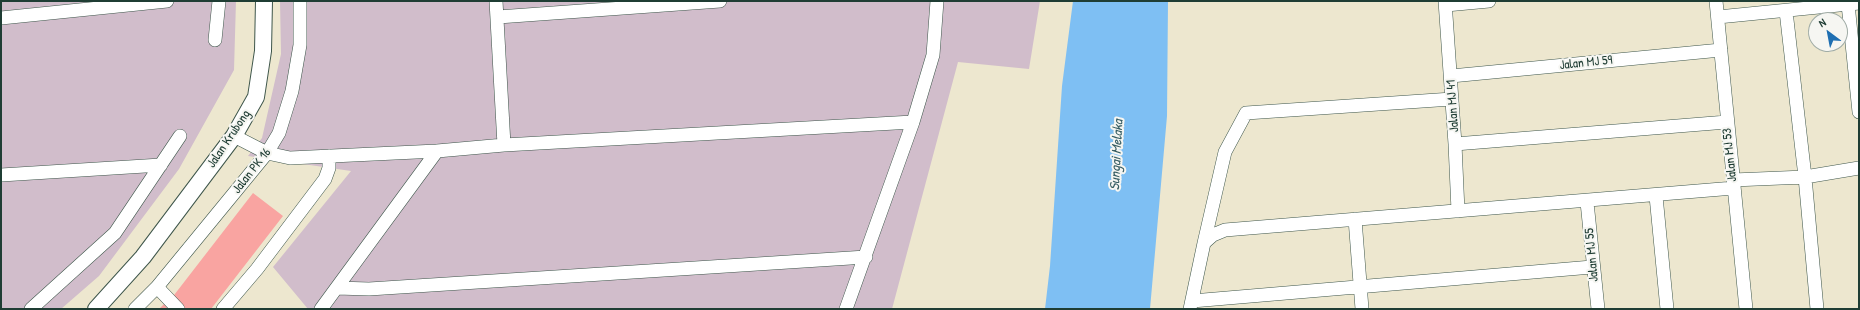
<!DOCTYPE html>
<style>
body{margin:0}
#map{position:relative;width:1860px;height:310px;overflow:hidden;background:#ede7cf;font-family:"Patrick Hand",sans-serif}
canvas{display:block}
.frame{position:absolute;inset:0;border:2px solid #1f3d34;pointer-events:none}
.north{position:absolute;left:1808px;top:12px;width:40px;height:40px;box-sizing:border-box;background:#f6f6f2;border:1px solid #a0aca6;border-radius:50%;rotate:328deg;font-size:11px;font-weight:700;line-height:16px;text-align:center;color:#1f3d34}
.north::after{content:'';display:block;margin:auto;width:14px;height:18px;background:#1f6fb2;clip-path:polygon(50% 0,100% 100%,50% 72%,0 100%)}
</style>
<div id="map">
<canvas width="1860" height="310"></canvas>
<div class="frame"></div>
<div class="north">N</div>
</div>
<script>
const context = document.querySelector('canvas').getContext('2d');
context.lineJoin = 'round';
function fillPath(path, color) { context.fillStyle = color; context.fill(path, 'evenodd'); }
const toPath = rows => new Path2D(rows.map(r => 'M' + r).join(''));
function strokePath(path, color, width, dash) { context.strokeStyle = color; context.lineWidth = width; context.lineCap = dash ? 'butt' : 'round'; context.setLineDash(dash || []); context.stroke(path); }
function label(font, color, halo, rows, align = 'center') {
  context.font = font + ' "Patrick Hand",sans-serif'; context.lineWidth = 4; context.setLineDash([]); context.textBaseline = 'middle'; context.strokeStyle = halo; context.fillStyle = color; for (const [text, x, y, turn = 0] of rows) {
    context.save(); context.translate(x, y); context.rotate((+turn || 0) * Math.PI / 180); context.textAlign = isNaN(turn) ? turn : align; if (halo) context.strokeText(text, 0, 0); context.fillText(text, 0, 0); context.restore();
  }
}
fillPath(toPath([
 [1,1,236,1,234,70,179,169,99,276,61,309,1,309],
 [280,1,1040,1,1029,69,958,62,892,309,308,309,273,267,351,171,248,156,262,138,281,54]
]), '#d1bdcb');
fillPath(toPath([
 [1073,1,1168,1,1167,116,1150,309,1045,309,1050,266,1062,86]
]), '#7ebff3');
fillPath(toPath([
 [253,193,283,216,211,309,184,309,171,299],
 [164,304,168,309,159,309]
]), '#f9a4a1');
const minor = toPath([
 [496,1,504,145],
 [1445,1,1455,144,1458,211],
 [1716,1,1746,309],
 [1848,4,1859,112],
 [1446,5,1489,1],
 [1786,11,1805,177,1817,309],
 [498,17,720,1],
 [1718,17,1859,3],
 [1,18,167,1],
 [215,40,219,1],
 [1451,76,1721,50],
 [234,136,267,153,290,158,437,151,504,145,913,122],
 [1455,144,1727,122],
 [1,175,161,165],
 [1733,180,1805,177,1859,168],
 [1656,196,1667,309],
 [1587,202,1598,309],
 [1355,219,1362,309],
 [1204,243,1225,152,1246,113,1452,99],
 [157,287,178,309],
 [337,288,369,289,866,257],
 [1192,301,1592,267],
 [31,309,115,233,180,136],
 [135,309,157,287,267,153,279,133,292,91,300,45,300,1],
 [223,309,257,269,325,179,329,168,329,156],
 [321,309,437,151],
 [846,309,913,122,933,55,937,1],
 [1190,309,1204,243,1213,235,1225,230,1734,188]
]);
const major = toPath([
 [96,309,143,257,234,136,256,97,263,51,264,1]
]);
strokePath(minor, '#3e564b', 14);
strokePath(major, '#3e564b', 18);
strokePath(minor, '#fff', 13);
strokePath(major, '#fff', 16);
label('13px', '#1f3d34', '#f6f6f2', [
 ["Jalan MJ 59",1586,63,-6],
 ["Jalan MJ 41",1453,106,-94],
 ["Jalan Krubong",229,139,-56],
 ["Jalan MJ 53",1730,155,-96],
 ["Jalan PK 16",252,171,-52],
 ["Jalan MJ 55",1592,255,-95]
]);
label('italic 14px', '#375e64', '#f6f6f2', [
 ["Sungai Melaka",1117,155,-87]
]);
</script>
